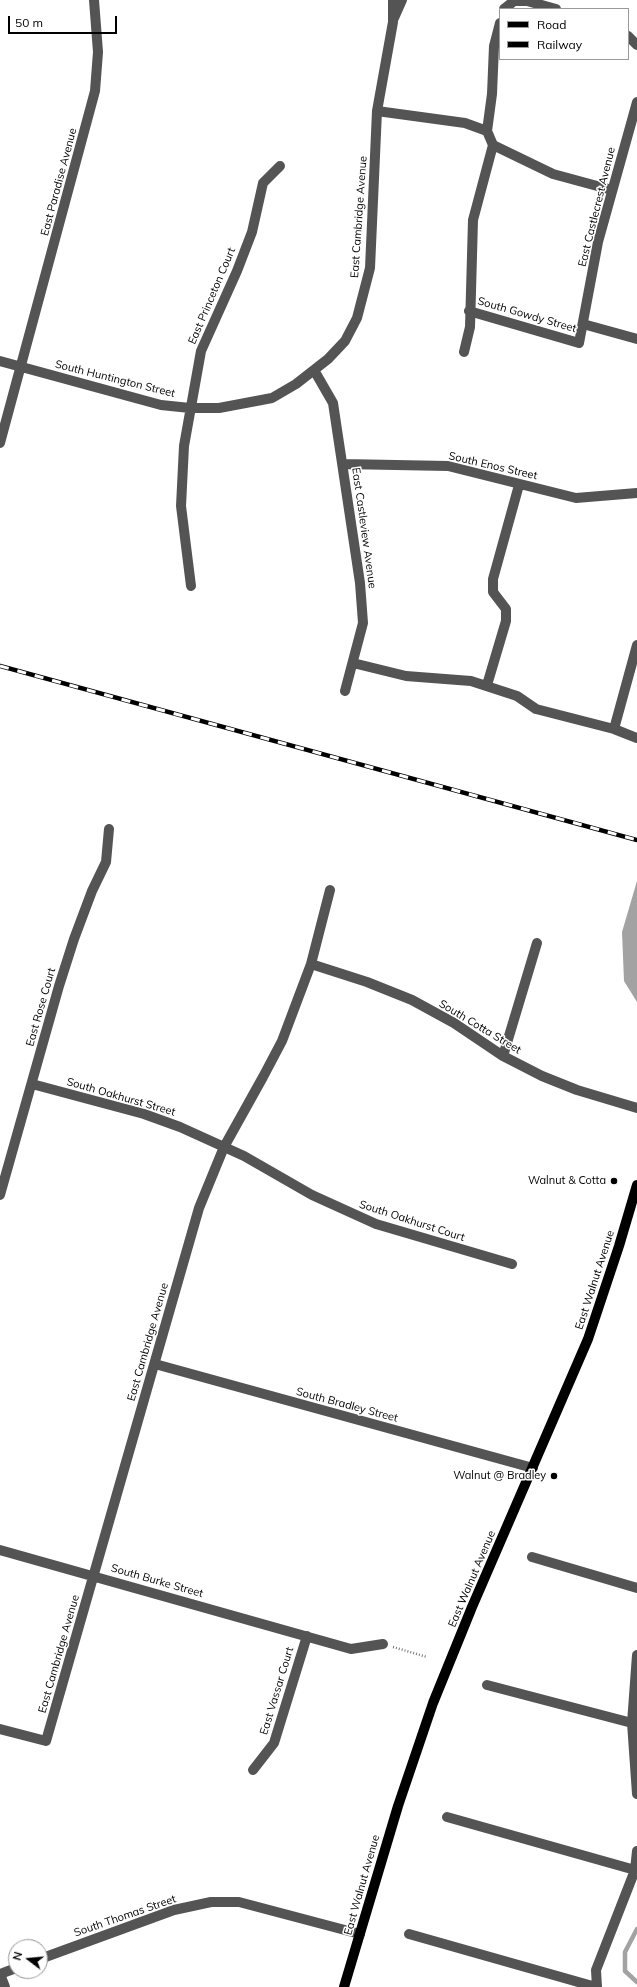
<!DOCTYPE html>
<style>
body{margin:0}
#map{position:relative;width:637px;height:1987px;overflow:hidden;background:#fff;font-family:Mulish,sans-serif}
canvas{display:block}
.legend{position:absolute;left:499px;top:8px;width:130px;height:52px;box-sizing:border-box;background:#fff;border:1px solid #999;margin:0;padding:5px 7px;list-style:none;font-size:12px;color:#000}
.legend li{display:flex;align-items:center;gap:8px;height:20px}
.legend b{width:20px;border:1px solid #999}
.north{position:absolute;left:8px;top:1939px;width:40px;height:40px;box-sizing:border-box;background:#fff;border:1px solid #999;border-radius:50%;rotate:286deg;font-size:11px;font-weight:700;line-height:16px;text-align:center;color:#000}
.north::after{content:'';display:block;margin:auto;width:14px;height:18px;background:#000;clip-path:polygon(50% 0,100% 100%,50% 72%,0 100%)}
.scale{position:absolute;left:8px;top:16px;width:109px;height:18px;box-sizing:border-box;border:2px solid #000;border-top:0;padding-left:5px;font-size:12px;line-height:14px;white-space:nowrap;color:#000;-webkit-text-stroke:3px #fff;paint-order:stroke}
</style>
<div id="map">
<canvas width="637" height="1987"></canvas>
<ul class="legend">
<li><b style="height:5px;background:#000"></b>Road</li>
<li><b style="height:5px;background:#000"></b>Railway</li>
</ul>
<div class="north">N</div>
<div class="scale">50 m</div>
</div>
<script>
const context = document.querySelector('canvas').getContext('2d');
context.lineJoin = 'round';
function fillPath(path, color) { context.fillStyle = color; context.fill(path, 'evenodd'); }
const toPath = rows => new Path2D(rows.map(r => 'M' + r).join(''));
function strokePath(path, color, width, dash) { context.strokeStyle = color; context.lineWidth = width; context.lineCap = dash ? 'butt' : 'round'; context.setLineDash(dash || []); context.stroke(path); }
function label(font, color, halo, rows, align = 'center') {
  context.font = font + ' Mulish,sans-serif'; context.lineWidth = 3; context.setLineDash([]); context.textBaseline = 'middle'; context.strokeStyle = halo; context.fillStyle = color; for (const [text, x, y, turn = 0] of rows) {
    context.save(); context.translate(x, y); context.rotate((+turn || 0) * Math.PI / 180); context.textAlign = isNaN(turn) ? turn : align; if (halo) context.strokeText(text, 0, 0); context.fillText(text, 0, 0); context.restore();
  }
}
fillPath(toPath([
 [637,881,637,1002,624,981,622,932]
]), '#a2a2a2');
strokePath(toPath([
 [637,1929,625,1952,625,1971,637,1982]
]), '#a2a2a2', 4.5);
strokePath(toPath([
 [393,1647,427,1657]
]), '#767676', 2.5, [1, 2]);
strokePath(toPath([
 [504,9,514,1,527,1,556,9],
 [394,18,402,0],
 [628,36,637,45],
 [377,111,465,123,487,131,493,145,553,174,612,190],
 [487,131,492,94,494,46,500,23],
 [469,311,579,343,598,242,637,102],
 [583,324,637,339],
 [464,352,470,327,473,220,493,145],
 [0,361,161,405,190,408,219,408,272,398,296,384,328,359,345,341,357,318,370,268,377,111,393,22,393,0],
 [314,370,333,403,360,583,363,623,345,691],
 [0,443,95,91,98,52,94,0],
 [343,464,448,466,576,498,637,493],
 [191,586,181,506,184,446,201,351,237,271,252,232,263,183,280,166],
 [353,663,406,676,471,681,517,696,536,709,614,729,637,738],
 [487,685,506,621,506,609,493,592,493,579,519,485],
 [614,729,637,645],
 [311,964,367,982,412,1000,454,1023,503,1056,542,1076,577,1090,637,1108],
 [503,1056,537,943],
 [32,1084,144,1114,180,1127,244,1156,312,1195,376,1224,512,1264],
 [0,1195,59,986,74,939,92,891,106,862,109,829],
 [155,1364,533,1468],
 [0,1550,351,1649,383,1644],
 [532,1557,637,1588],
 [637,1655,632,1723,637,1794],
 [487,1685,632,1723],
 [0,1729,46,1741,199,1208,224,1147,263,1077,282,1041,311,964,330,890],
 [253,1770,274,1743,307,1636],
 [447,1817,635,1870],
 [409,1934,596,1987],
 [40,1959,174,1910,211,1902,239,1902,360,1934],
 [0,1974,16,1968],
 [0,1974,5,1987],
 [597,1987,596,1970,635,1870,637,1851]
]), '#545454', 10);
strokePath(toPath([
 [344,1987,398,1806,433,1703,472,1607,588,1339,619,1246,637,1185]
]), '#000', 10);
const rail = toPath([
 [0,666,637,840]
]);
strokePath(rail, '#000', 4.5);
strokePath(rail, '#fff', 3, [9]);
for (const [x, y, r, color] of [
 [614,1181,4,"#000"],
 [554,1476,4,"#000"]
]) { const dot = new Path2D(); dot.arc(x, y, r, 0, 2 * Math.PI); context.fillStyle = color; context.fill(dot); strokePath(dot, '#fff', 1.5); }
label('11px', '#000', '#fff', [
 ["East Paradise Avenue",59,182,-75],
 ["East Castlecrest Avenue",597,207,-76],
 ["East Cambridge Avenue",359,217,-86],
 ["East Princeton Court",212,296,-67],
 ["South Gowdy Street",527,315,16],
 ["South Huntington Street",115,379,14],
 ["South Enos Street",493,466,13],
 ["East Castleview Avenue",364,528,82],
 ["East Rose Court",41,1007,-74],
 ["South Cotta Street",480,1027,31],
 ["South Oakhurst Street",121,1097,16],
 ["South Oakhurst Court",412,1221,18],
 ["East Walnut Avenue",595,1280,-72],
 ["East Cambridge Avenue",148,1342,-74],
 ["South Bradley Street",347,1405,15],
 ["East Walnut Avenue",472,1579,-67],
 ["South Burke Street",157,1581,16],
 ["East Cambridge Avenue",59,1654,-74],
 ["East Vassar Court",277,1691,-73],
 ["East Walnut Avenue",362,1885,-74],
 ["South Thomas Street",125,1916,-19]
]);
label('11px', '#000', '#fff', [
 ["Walnut & Cotta",606,1181],
 ["Walnut @ Bradley",546,1476]
], 'right');
</script>
